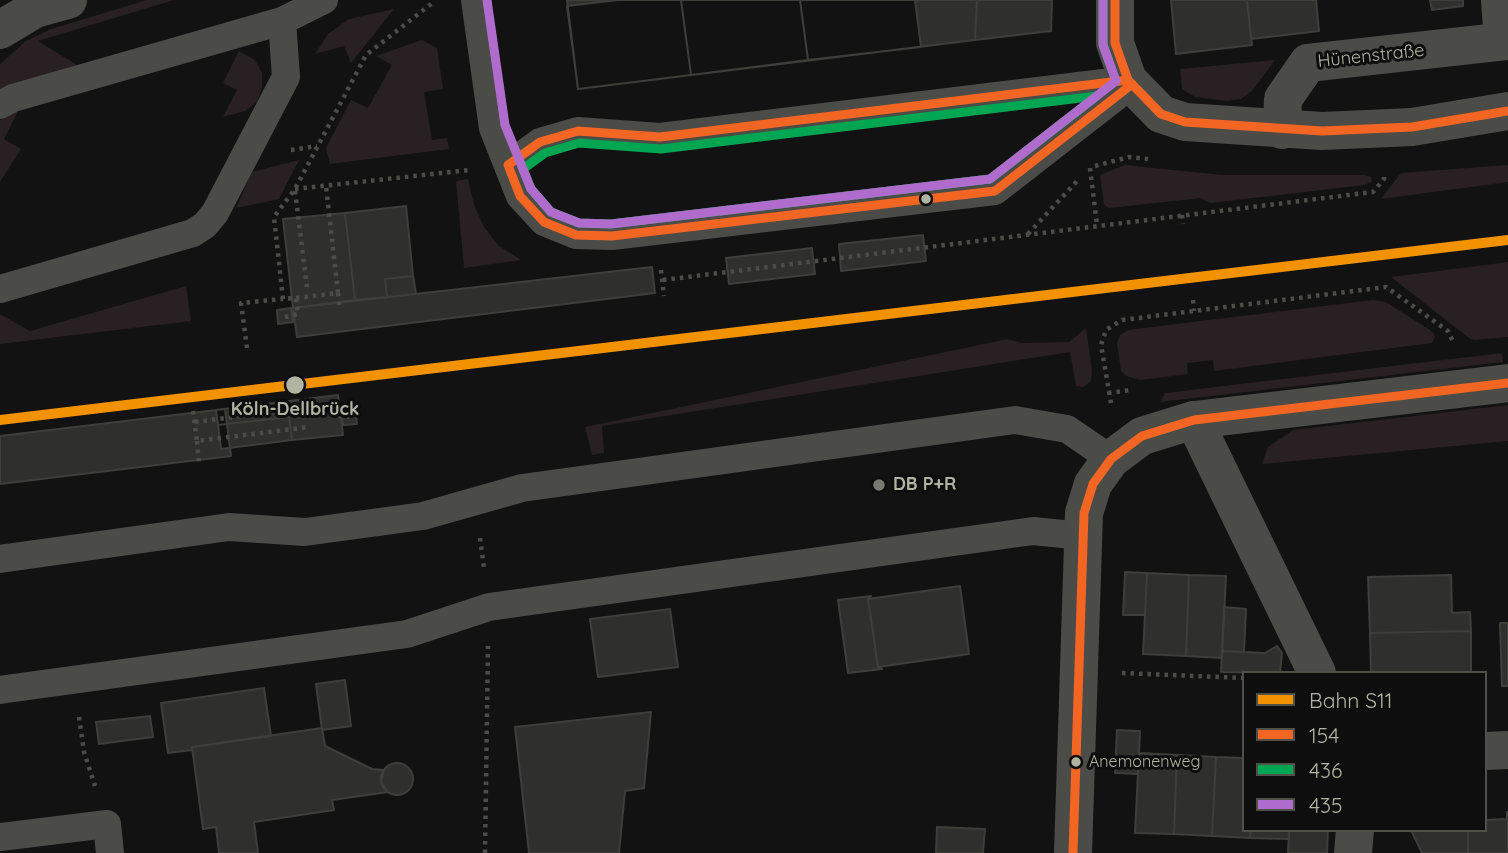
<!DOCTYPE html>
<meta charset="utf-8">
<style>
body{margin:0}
#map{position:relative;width:1508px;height:853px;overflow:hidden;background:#121212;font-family:Quicksand,sans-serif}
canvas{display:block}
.legend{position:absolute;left:1242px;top:671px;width:245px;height:161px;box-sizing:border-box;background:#0d0e0d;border:2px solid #4f5049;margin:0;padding:9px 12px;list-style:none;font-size:21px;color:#b1b3a3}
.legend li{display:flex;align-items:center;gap:14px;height:35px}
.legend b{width:35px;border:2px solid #4f5049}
</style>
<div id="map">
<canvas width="1508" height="853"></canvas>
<ul class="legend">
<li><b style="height:9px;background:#f39200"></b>Bahn S11</li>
<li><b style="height:9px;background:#f26522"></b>154</li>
<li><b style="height:9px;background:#00a651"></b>436</li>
<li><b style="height:9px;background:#b06ccc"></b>435</li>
</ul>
</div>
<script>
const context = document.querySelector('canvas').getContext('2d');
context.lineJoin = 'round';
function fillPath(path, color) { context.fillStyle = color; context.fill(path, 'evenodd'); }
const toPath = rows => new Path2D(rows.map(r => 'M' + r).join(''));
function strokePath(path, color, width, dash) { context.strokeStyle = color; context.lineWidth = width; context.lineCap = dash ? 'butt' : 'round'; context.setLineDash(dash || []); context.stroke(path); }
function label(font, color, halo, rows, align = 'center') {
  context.font = font + ' Quicksand,sans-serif'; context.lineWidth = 6; context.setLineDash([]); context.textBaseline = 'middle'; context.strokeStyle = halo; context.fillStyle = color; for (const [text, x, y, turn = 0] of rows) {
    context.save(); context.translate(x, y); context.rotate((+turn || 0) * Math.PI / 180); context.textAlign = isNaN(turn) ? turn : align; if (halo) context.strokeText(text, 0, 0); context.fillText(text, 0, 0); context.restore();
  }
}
fillPath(toPath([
 [147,0,174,0,38,41,77,65,0,91,0,64,26,41,51,29],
 [394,9,351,63,344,46,315,54,328,34,349,19],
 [422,40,437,48,443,89,424,92,432,140,447,138,449,149,330,164,326,148,351,100,368,108,392,65,376,56],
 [239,51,255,60,262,73,262,87,257,102,245,111,223,117,237,90,223,83],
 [1275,60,1252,91,1241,99,1227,101,1195,97,1182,89,1180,69],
 [18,111,4,139,21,149,0,182,0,120],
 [299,160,279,199,236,208,252,172],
 [1125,165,1222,175,1365,175,1371,177,1372,181,1365,185,1210,203,1201,198,1109,208,1104,205,1100,175],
 [1508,165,1508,182,1381,199,1401,173],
 [468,179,474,205,484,227,499,246,521,260,464,268,456,181],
 [1508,262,1508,337,1474,340,1469,338,1391,277],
 [186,286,191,321,0,344,0,314,30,331],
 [1373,300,1386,302,1433,332,1435,337,1432,343,1214,371,1213,360,1187,363,1188,374,1140,380,1126,376,1121,371,1117,343,1120,335,1128,330],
 [1086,328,1092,371,1091,381,1083,387,1076,386,1070,352,602,426,604,453,592,455,585,427,1008,339,1022,343,1069,342],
 [1502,353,1503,362,1160,402,1165,393],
 [1508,405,1508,441,1262,464,1268,447,1293,430]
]), '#282022');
const building = toPath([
 [567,0,977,0,975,40,578,89,567,0],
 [618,0,681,0,691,75,578,89,567,6,618,0],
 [681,0,800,0,808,60,691,75,681,0],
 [800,0,915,0,921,47,808,60,800,0],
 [977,0,1052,0,1051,31,975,40,977,0],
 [1171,0,1247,0,1252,45,1176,54,1171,0],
 [1247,0,1316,0,1319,31,1251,39,1247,0],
 [1430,0,1463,0,1463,6,1432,10,1430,0],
 [406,206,413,276,385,279,387,297,355,300,345,213,406,206],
 [345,213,355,300,293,308,283,219,345,213],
 [923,235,926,261,841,271,839,244,923,235],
 [812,248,815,274,729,284,726,258,812,248],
 [652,267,655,293,297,337,293,308,652,267],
 [413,276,416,294,387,297,385,279,413,276],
 [291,308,293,322,278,324,277,310,291,308],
 [338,395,343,435,292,440,289,417,218,425,216,410,338,395],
 [225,409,231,456,0,484,0,436,225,409],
 [355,409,357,424,343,425,341,411,355,409],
 [289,417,292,440,221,449,218,425,289,417],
 [1125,572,1147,573,1145,615,1123,615,1125,572],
 [1147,573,1189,575,1186,656,1143,654,1147,573],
 [1189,575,1226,576,1222,658,1186,656,1189,575],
 [1451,575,1452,613,1470,612,1471,631,1370,633,1368,577,1451,575],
 [960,586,969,654,878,667,868,599,960,586],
 [871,596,868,599,878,667,882,669,848,673,838,600,871,596],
 [1224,607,1246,609,1244,652,1222,651,1224,607],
 [670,609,678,667,598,677,590,619,670,609],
 [1500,623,1508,623,1508,686,1502,686,1500,623],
 [1471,631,1471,673,1371,673,1370,633,1471,631],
 [1277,646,1282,653,1280,673,1221,672,1222,651,1265,653,1277,646],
 [345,680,351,726,322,730,316,684,345,680],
 [264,688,271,736,192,747,192,750,168,753,161,703,264,688],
 [651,712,644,788,625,791,619,853,529,853,515,727,651,712],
 [150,716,153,737,99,744,96,722,150,716],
 [322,728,325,746,372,769,384,770,381,782,388,792,332,800,334,810,254,822,258,853,219,853,216,827,203,829,192,747,322,728],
 [1117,730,1140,731,1138,774,1115,773,1117,730],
 [1139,753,1177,755,1174,834,1135,833,1139,753],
 [1177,755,1216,757,1212,836,1174,834,1177,755],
 [1216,757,1244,758,1244,830,1251,830,1250,838,1212,836,1216,757],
 '381 779a16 16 0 1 1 32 0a16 16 0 1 1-32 0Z',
 [1507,812,1508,812,1508,853,1468,853,1468,830,1485,830,1485,820,1507,819,1507,812],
 [937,827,985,829,983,853,936,853,937,827],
 [1251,830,1289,830,1289,839,1250,838,1251,830],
 [1289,830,1328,830,1327,853,1288,853,1289,830],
 [1411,830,1468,830,1468,853,1422,853,1411,830]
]);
fillPath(building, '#2f302e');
strokePath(building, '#3e3e3b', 2);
strokePath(toPath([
 [291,150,317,146],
 [1095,166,1129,157,1148,159],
 [1090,168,1097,225],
 [295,189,469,170],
 [295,191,307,287],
 [1182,215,1183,224],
 [1028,234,1079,179],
 [661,270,664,296],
 [663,280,1373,192,1384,179,1384,173],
 [338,293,340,309],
 [296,298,338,293,326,186],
 [1193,300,1194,311],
 [285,317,298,314,296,298,283,299,274,217,295,189,366,55,435,1],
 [247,348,241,303,283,299],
 [1108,393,1131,390],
 [1111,403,1101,345,1106,330,1122,320,1386,287,1448,331,1454,344],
 [193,411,197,441,309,427],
 [195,422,289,410,349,417],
 [197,441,199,464],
 [480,538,484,568],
 [1122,673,1244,678],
 [79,717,84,752,95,786],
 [485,853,488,646]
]), '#4b4d48', 4.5, [3.5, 5]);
strokePath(toPath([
 [475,0,493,128,520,196,544,222,576,235,612,236,995,191,1131,85],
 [1495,0,1498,42],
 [0,105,13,98,282,21,324,0],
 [508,165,540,142,578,131,660,137,1128,80],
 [0,289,193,233,205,225,215,213,286,77,282,21],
 [0,559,229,527,305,532,423,516,522,488,1015,420,1067,429,1111,459],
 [0,690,407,634,489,607,1033,531,1083,536],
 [0,837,107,824,110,853]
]), '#4b4b47', 28);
strokePath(toPath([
 [0,30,35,9,68,0],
 [1282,130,1283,99,1308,63,1508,41],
 [1194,420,1317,673],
 [1485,751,1508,750],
 [1353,853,1355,830]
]), '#4b4b47', 38);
strokePath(toPath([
 [1115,0,1115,43,1128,80,1161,114,1185,122,1322,131,1412,127,1508,111],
 [1073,853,1084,513,1093,484,1111,459,1142,436,1194,420,1508,383]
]), '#4b4b47', 38);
strokePath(toPath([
 [1115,0,1115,43,1128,80,1161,114,1185,122,1322,131,1412,127,1508,111],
 [508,165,520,196,544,222,576,235,612,236,995,191,1131,85],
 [508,165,540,142,578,131,660,137,1128,80],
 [1073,853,1084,513,1093,484,1111,459,1142,436,1194,420,1508,383]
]), '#f26522', 9);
strokePath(toPath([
 [1103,0,1103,44,1112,70],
 [1097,96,990,179,611,224,579,223,551,212,531,189,523,169,545,153,579,143,661,149,1097,96]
]), '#00a651', 9);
strokePath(toPath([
 [487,0,505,125,531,189,551,212,579,223,611,224,990,179,1116,81,1103,45,1103,0]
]), '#b06ccc', 9);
strokePath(toPath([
 [0,420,1508,240]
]), '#f39200', 10);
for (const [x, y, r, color] of [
 [926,199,6,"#b1b3a3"],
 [295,385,10,"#b1b3a3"],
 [879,485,7,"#797b70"],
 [1076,762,6,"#b1b3a3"]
]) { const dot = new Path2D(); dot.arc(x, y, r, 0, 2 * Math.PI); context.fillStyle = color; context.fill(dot); strokePath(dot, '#0d0e0d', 2.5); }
label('16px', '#b1b3a3', '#0d0e0d', [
 ["Anemonenweg",1089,762]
], 'left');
label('18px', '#b1b3a3', '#0d0e0d', [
 ["Hünenstraße",1371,56,-6]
]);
label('bold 18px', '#b1b3a3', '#0d0e0d', [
 ["Köln-Dellbrück",295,410]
]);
label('bold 18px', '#b1b3a3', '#0d0e0d', [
 ["DB P+R",893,485]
], 'left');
</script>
